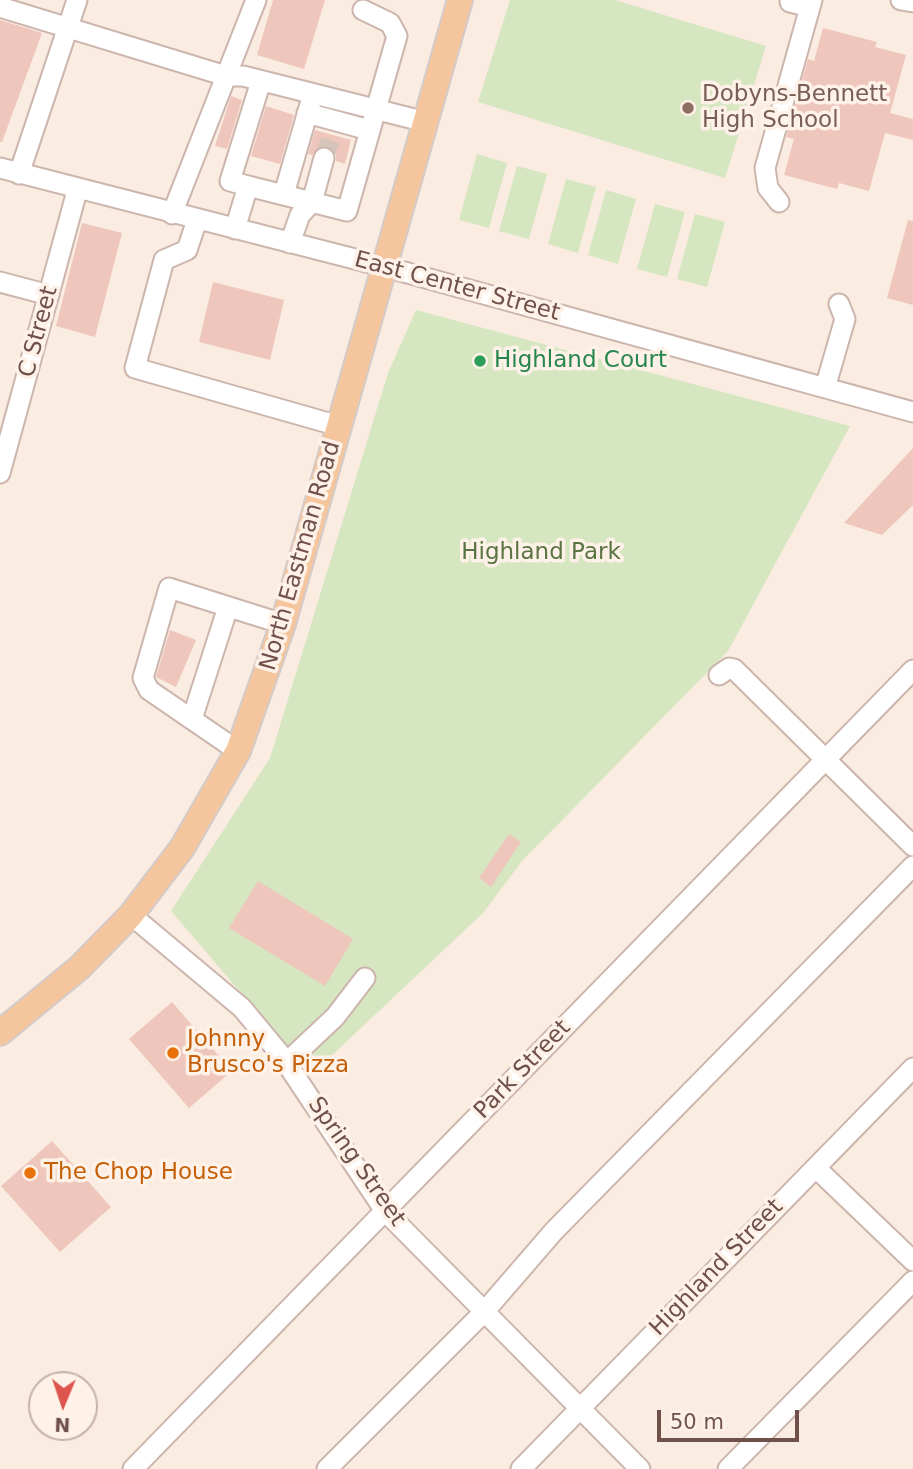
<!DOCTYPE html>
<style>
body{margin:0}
#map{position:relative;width:913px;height:1469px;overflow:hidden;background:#faece1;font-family:"DejaVu Sans",sans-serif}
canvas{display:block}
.north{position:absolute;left:28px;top:1371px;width:70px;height:70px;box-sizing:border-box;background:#fef1e7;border:2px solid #c5b1a8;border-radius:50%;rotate:182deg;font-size:19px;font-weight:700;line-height:28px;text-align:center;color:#6f514a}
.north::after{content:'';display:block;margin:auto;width:24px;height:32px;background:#dd554d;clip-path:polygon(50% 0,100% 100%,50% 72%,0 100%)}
.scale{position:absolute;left:657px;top:1410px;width:142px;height:32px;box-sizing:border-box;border:4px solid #6f514a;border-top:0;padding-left:9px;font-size:21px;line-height:24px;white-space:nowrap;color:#6f514a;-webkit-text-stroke:5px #fef1e7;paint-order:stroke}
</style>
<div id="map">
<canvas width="913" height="1469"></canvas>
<div class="north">N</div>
<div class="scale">50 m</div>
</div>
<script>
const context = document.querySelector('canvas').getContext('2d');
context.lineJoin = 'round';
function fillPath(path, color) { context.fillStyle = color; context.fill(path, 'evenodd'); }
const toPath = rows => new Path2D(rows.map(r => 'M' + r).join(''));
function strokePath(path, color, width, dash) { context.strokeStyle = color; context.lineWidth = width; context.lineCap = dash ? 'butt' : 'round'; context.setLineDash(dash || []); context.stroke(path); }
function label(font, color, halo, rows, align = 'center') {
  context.font = font + ' "DejaVu Sans",sans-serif'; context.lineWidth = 7; context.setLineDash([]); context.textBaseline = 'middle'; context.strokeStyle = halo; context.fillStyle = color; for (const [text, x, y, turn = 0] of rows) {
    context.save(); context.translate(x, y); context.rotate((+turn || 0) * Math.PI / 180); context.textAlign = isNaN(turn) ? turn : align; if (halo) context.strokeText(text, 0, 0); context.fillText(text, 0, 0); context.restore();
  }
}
fillPath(toPath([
 [510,0,615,0,766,46,725,178,478,102],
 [477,154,507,163,489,228,459,220],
 [517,166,547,174,529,239,499,231],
 [566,179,596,187,578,253,548,244],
 [606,190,636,199,618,264,588,255],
 [655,204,685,212,667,277,637,269],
 [695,214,725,222,707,287,677,279],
 [416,310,850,426,728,651,522,861,483,913,311,1075,171,911,270,758,388,373]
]), '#d6e6c1');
fillPath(toPath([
 [273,0,325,0,304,69,257,55],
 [0,20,42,33,2,142,0,142],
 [823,28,877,42,875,47,906,55,890,113,913,119,913,140,885,133,869,191,839,183,837,189,784,175,794,139,786,137,808,59,814,61],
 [231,96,242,100,227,149,215,146],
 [266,106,294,115,280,164,251,156],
 [315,130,351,140,345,164,336,161,336,154,328,146,320,146,312,155,308,154],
 [908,220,913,221,913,305,887,298],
 [82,223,122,233,95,337,56,326],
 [213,282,284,300,270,360,199,342],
 [913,448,913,505,882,535,844,523],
 [170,630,196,640,176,687,156,677],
 [509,834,521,842,491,887,479,878],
 [258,881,353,939,325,986,229,928],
 [172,1002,232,1071,189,1108,129,1039],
 [52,1141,111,1207,60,1252,1,1186]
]), '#eec6bb');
strokePath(toPath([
 [324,158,332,135]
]), '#d7c5bb', 19, [19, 10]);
const minor = toPath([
 [901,0,913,2],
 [790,2,810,7],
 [0,7,226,76,243,76,426,122],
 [307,113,369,130],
 [0,168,386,267,913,412],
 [19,174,77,0],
 [248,186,230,181,261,81],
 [284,194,313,94],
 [779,202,768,188,765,168,812,0],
 [172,214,256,0],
 [197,220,187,250,164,260,135,368,339,426],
 [235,229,248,186,347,211,397,36,390,23,363,10],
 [290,243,300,215,312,202,324,158],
 [0,282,49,295],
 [825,388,845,319,839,304],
 [0,473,77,191],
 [719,675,729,668,734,669,913,846],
 [192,719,228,607],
 [238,751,149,690,143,678,169,588,283,624],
 [131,915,242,1008,281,1055,385,1211,640,1469],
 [286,1063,335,1017,365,978],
 [816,1168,913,1261],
 [133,1469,913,670],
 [327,1469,484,1312,554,1231,913,866],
 [521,1469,913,1068],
 [728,1469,913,1281]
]);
const major = toPath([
 [0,1033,79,968,131,915,182,848,238,751,283,624,460,0]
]);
strokePath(minor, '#ccb5ac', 23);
strokePath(major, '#d4cbc9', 28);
strokePath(minor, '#fff', 19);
strokePath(major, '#f5c69d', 24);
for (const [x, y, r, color] of [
 [688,108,7,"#8d6e63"],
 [480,361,7,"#2e9e5b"],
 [173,1053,7,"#e8710a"],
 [30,1173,7,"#e8710a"]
]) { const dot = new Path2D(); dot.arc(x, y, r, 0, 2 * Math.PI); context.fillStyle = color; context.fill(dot); strokePath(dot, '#fef1e7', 2.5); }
label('23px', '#785e54', '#fef1e7', [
 ["Dobyns-Bennett",702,95],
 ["High School",702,121]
], 'left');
label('23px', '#6f514a', '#fef1e7', [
 ["East Center Street",457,287,15],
 ["C Street",39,332,-75],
 ["North Eastman Road",301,556,-74],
 ["Park Street",523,1070,-46],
 ["Spring Street",356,1162,55],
 ["Highland Street",717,1268,-46]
]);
label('23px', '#27864d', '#fef1e7', [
 ["Highland Court",494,361]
], 'left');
label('23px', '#5a7543', '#fef1e7', [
 ["Highland Park",541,553]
]);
label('23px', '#c56008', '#fef1e7', [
 ["Johnny",187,1040],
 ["Brusco's Pizza",187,1066],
 ["The Chop House",44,1173]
], 'left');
</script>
